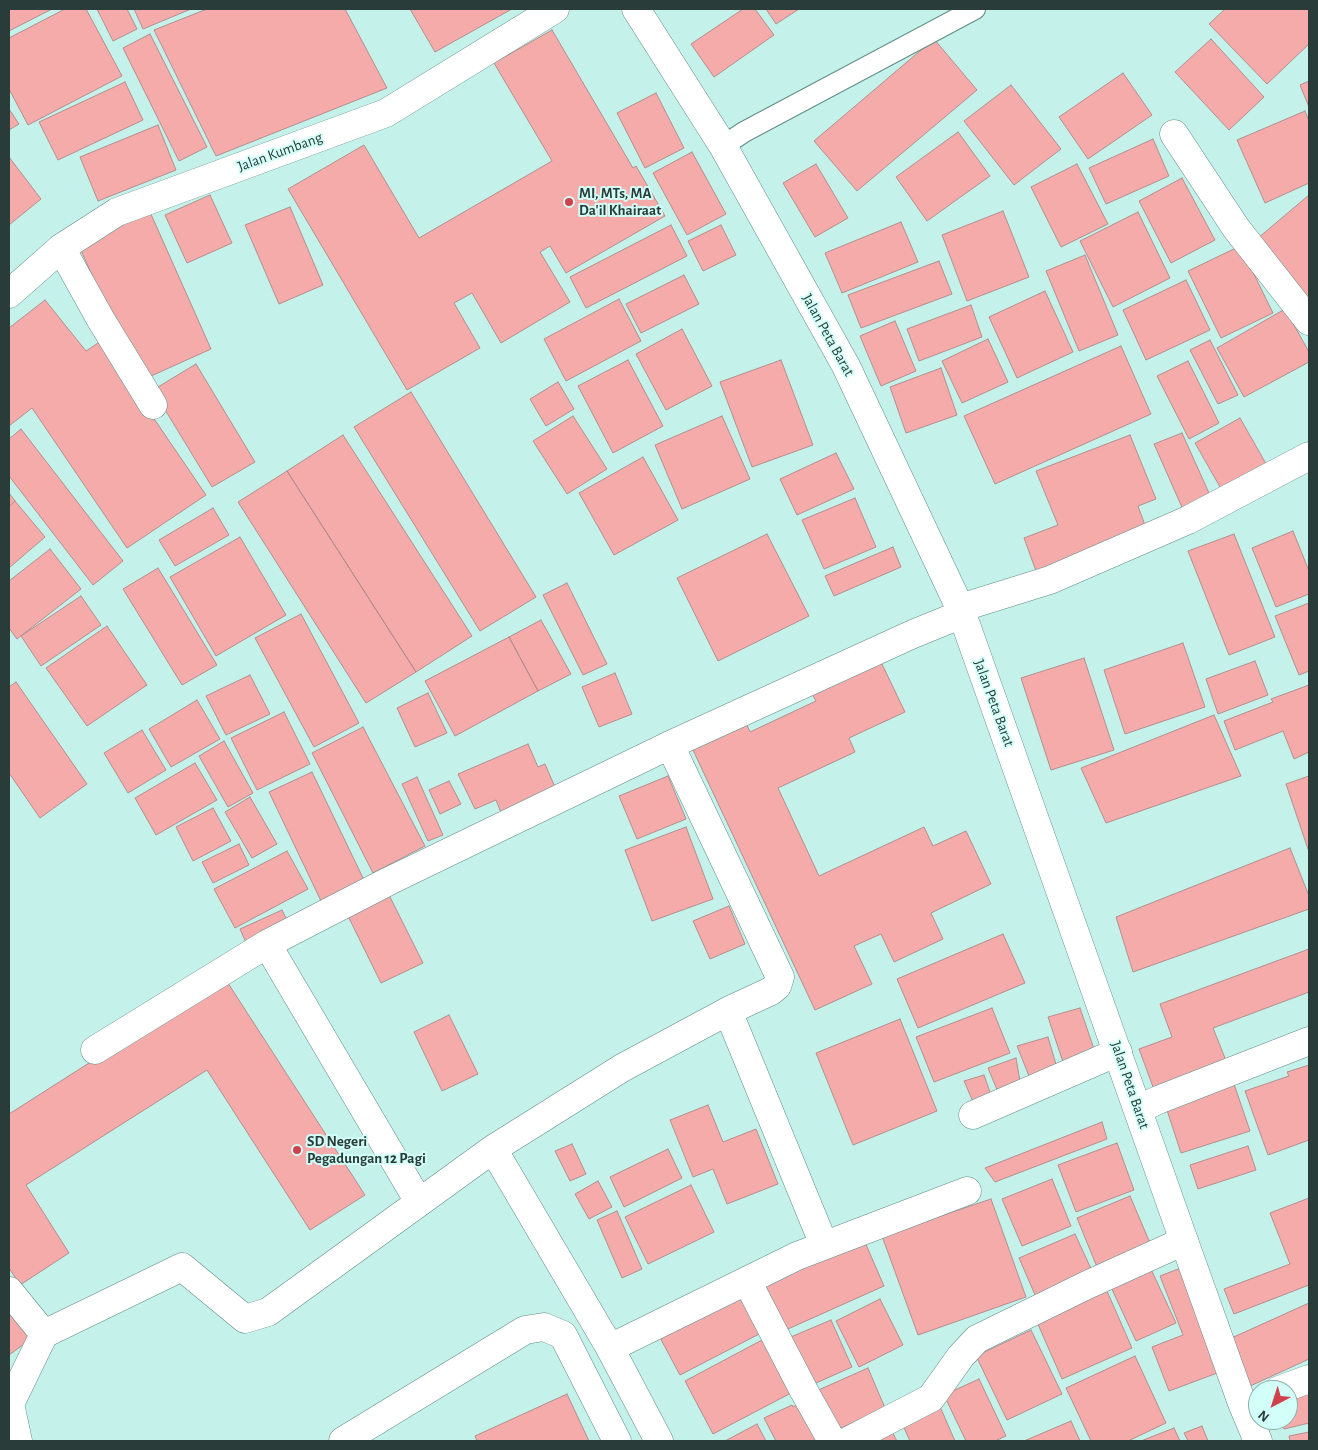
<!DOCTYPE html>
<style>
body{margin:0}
#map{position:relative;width:1318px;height:1450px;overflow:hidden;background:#c4f2ea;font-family:"Alegreya Sans",sans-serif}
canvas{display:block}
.frame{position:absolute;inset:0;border:10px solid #2a3c39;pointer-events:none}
.north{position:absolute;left:1248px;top:1380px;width:50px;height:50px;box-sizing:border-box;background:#d2fff8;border:1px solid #8fb1ac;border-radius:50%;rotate:220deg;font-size:14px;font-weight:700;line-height:20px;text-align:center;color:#2a3c39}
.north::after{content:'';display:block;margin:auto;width:18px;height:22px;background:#d0404d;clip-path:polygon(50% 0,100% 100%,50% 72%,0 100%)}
</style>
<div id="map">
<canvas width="1318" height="1450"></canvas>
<div class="frame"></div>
<div class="north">N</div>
</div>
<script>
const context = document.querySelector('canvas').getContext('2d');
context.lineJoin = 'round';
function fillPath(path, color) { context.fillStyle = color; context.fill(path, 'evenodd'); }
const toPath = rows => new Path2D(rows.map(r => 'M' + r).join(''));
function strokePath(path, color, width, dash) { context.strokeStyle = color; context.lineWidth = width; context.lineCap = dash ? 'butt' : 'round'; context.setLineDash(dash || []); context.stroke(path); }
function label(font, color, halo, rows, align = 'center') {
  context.font = font + ' "Alegreya Sans",sans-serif'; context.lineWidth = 4; context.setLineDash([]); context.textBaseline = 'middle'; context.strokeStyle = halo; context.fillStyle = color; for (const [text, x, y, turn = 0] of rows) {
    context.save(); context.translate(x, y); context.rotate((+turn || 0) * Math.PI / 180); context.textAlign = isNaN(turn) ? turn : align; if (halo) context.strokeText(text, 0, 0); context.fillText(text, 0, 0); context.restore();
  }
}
const building = toPath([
 [9,9,52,9,9,31,9,9],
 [65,9,86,9,122,76,28,125,9,89,9,38,65,9],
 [97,9,127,9,137,29,113,41,97,9],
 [134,9,191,9,143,29,134,9],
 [207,9,345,9,387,88,216,156,154,30,207,9],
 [410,9,512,9,435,52,410,9],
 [743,9,755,9,774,35,714,77,691,44,743,9],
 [766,9,799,9,776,24,766,9],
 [1225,9,1309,9,1309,44,1267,84,1209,24,1225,9],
 [552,30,633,168,636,166,665,216,566,273,550,246,540,252,570,302,501,343,472,293,454,303,480,348,407,390,288,189,364,145,419,238,552,161,494,63,552,30],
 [150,34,207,147,179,161,123,48,150,34],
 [934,39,977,90,857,191,814,141,934,39],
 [1211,39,1264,97,1229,130,1175,72,1211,39],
 [1123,73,1152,115,1088,159,1059,117,1123,73],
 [1309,81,1309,107,1300,85,1309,81],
 [125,82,143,120,58,160,39,122,125,82],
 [1011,85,1061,149,1014,185,964,121,1011,85],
 [656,93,684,148,645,168,617,113,656,93],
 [9,109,19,124,9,130,9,109],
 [1305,111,1309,121,1309,183,1265,203,1237,140,1305,111],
 [158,125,176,170,98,201,80,157,158,125],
 [958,132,990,176,927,221,896,177,958,132],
 [1153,139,1169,176,1106,204,1089,168,1153,139],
 [692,152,726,214,687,235,653,173,692,152],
 [9,157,41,199,9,225,9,157],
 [816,164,848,218,815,237,783,183,816,164],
 [1077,164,1108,224,1061,247,1031,187,1077,164],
 [1182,178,1215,240,1171,263,1139,201,1182,178],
 [210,195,232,243,187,263,165,215,210,195],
 [1309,195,1309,313,1251,244,1309,195],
 [290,207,323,285,279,304,245,225,290,207],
 [1003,211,1029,277,967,301,942,235,1003,211],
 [150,212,211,349,140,381,78,244,150,212],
 [1138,212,1170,278,1113,307,1080,241,1138,212],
 [901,222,918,262,842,293,825,253,901,222],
 [671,225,687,256,586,308,570,277,671,225],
 [721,225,736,255,703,271,688,241,721,225],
 [1240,246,1273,313,1221,338,1188,271,1240,246],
 [1085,255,1118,335,1079,351,1046,271,1085,255],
 [939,261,952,294,861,328,848,295,939,261],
 [684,275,699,304,641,333,626,304,684,275],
 [1186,280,1210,330,1146,360,1123,310,1186,280],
 [1045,291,1073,352,1017,378,989,317,1045,291],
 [619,299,641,341,566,381,544,339,619,299],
 [45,300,86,351,101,341,206,495,127,548,32,408,9,426,9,328,45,300],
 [971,305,982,337,919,361,907,329,971,305],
 [1285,309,1309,352,1309,362,1244,397,1217,348,1285,309],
 [895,321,916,371,881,386,860,336,895,321],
 [682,329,712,386,666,410,636,354,682,329],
 [988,339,1008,382,962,403,942,361,988,339],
 [1210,340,1238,395,1218,404,1190,350,1210,340],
 [1121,346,1151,414,995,484,964,416,1121,346],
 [628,360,663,426,613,453,578,386,628,360],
 [781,360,813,445,752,467,720,382,781,360],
 [1188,361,1219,423,1189,439,1157,376,1188,361],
 [196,364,255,462,212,487,153,390,196,364],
 [941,368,957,415,906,433,890,387,941,368],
 [558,382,574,409,546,426,530,399,558,382],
 [411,392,536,597,480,631,354,427,411,392],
 [573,416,607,469,567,494,533,441,573,416],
 [722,416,750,479,682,509,655,445,722,416],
 [1240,418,1269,469,1224,494,1195,443,1240,418],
 [21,429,123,561,93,585,9,476,9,439,21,429],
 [1182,433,1213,502,1185,514,1154,444,1182,433],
 [343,435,472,636,416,672,287,471,343,435],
 [1130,435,1156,499,1138,506,1146,528,1036,571,1024,538,1058,525,1036,471,1130,435],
 [836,453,854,489,797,515,780,479,836,453],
 [643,457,678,520,614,555,579,493,643,457],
 [287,471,416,672,366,703,238,502,287,471],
 [9,493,15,501,9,507,9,493],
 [855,498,876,547,824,569,802,520,855,498],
 [15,501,45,537,9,568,9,507,15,501],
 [213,508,229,535,175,566,159,540,213,508],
 [1293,531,1309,571,1309,594,1276,607,1252,548,1293,531],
 [767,534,809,616,718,661,677,578,767,534],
 [1234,534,1275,637,1229,655,1188,551,1234,534],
 [240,537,286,615,216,656,170,577,240,537],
 [893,547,901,567,834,596,825,576,893,547],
 [50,549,81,589,17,639,9,628,9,581,50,549],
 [158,568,217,665,182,685,123,589,158,568],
 [567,583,607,664,583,675,543,595,567,583],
 [81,596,101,625,41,666,21,636,81,596],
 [1309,603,1309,671,1299,675,1275,616,1309,603],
 [301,614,359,723,314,747,255,638,301,614],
 [541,620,571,674,538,691,509,637,541,620],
 [107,626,147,685,87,726,46,668,107,626],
 [509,637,538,691,455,736,425,681,509,637],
 [1183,643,1205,707,1125,734,1104,670,1183,643],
 [1084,658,1114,750,1051,770,1021,678,1084,658],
 [1255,661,1268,695,1218,714,1206,679,1255,661],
 [881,662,905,712,849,738,855,752,778,788,819,876,924,827,933,846,966,831,991,884,931,913,943,939,894,962,881,934,854,946,872,984,815,1010,693,750,747,725,750,732,816,701,812,694,881,662],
 [615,673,632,714,599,727,582,687,615,673],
 [250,675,270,714,226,735,206,696,250,675],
 [16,682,87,784,40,818,9,773,9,687,16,682],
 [1309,685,1309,752,1294,759,1283,731,1235,750,1224,721,1273,702,1271,699,1309,685],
 [428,693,447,733,415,747,397,708,428,693],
 [197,700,220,739,171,767,149,729,197,700],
 [284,712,310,764,257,790,231,738,284,712],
 [1214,715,1241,776,1106,823,1081,768,1214,715],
 [363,727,425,846,373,873,312,753,363,727],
 [142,730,166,770,128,793,104,753,142,730],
 [224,741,253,793,228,807,199,756,224,741],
 [528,744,538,767,545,764,561,801,506,825,496,800,475,809,458,774,528,744],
 [195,763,217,800,156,835,135,798,195,763],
 [312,772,364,880,321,901,269,792,312,772],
 [668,776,686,819,637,839,619,796,668,776],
 [1309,776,1309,852,1286,784,1309,776],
 [417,777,443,835,428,841,402,784,417,777],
 [449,781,461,804,440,814,429,790,449,781],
 [250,797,277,844,252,858,225,812,250,797],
 [213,808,231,841,193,861,176,827,213,808],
 [686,827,713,899,652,921,625,850,686,827],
 [239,844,249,865,213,883,202,862,239,844],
 [1290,848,1309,896,1309,909,1133,972,1116,917,1290,848],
 [287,851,308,889,235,928,214,889,287,851],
 [387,891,423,963,381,983,346,912,387,891],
 [729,906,745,944,710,959,693,921,729,906],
 [282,910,290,926,247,945,240,929,282,910],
 [1003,934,1025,983,918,1028,897,979,1003,934],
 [1309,949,1309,992,1213,1028,1229,1068,1156,1095,1139,1049,1172,1037,1160,1004,1309,949],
 [224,977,365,1195,310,1230,207,1070,26,1185,69,1253,20,1285,9,1268,9,1114,224,977],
 [992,1008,1010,1053,934,1082,916,1037,992,1008],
 [1080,1008,1095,1052,1063,1062,1048,1017,1080,1008],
 [449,1015,478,1074,442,1091,414,1032,449,1015],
 [900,1019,937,1111,853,1145,816,1053,900,1019],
 [1048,1037,1057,1068,1029,1076,1017,1046,1048,1037],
 [1016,1058,1021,1087,998,1092,988,1068,1016,1058],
 [1309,1065,1309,1140,1268,1155,1245,1091,1289,1076,1287,1072,1309,1065],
 [984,1075,992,1098,974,1104,964,1081,984,1075],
 [1233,1081,1250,1131,1181,1153,1165,1104,1233,1081],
 [708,1105,723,1142,756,1129,778,1184,727,1204,713,1169,693,1177,670,1120,708,1105],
 [1102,1122,1107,1139,995,1182,985,1168,1102,1122],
 [1117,1143,1134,1190,1076,1212,1058,1165,1117,1143],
 [572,1144,586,1174,570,1181,555,1151,572,1144],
 [1248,1146,1256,1170,1198,1189,1190,1165,1248,1146],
 [668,1149,682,1178,624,1207,610,1177,668,1149],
 [1052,1179,1071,1226,1022,1246,1002,1199,1052,1179],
 [598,1181,612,1207,589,1219,575,1194,598,1181],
 [691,1185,714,1232,648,1264,625,1217,691,1185],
 [1130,1196,1153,1250,1099,1272,1077,1218,1130,1196],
 [1309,1198,1309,1285,1234,1314,1224,1289,1290,1264,1270,1213,1309,1198],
 [991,1199,1026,1297,918,1335,882,1236,991,1199],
 [617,1211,642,1269,622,1278,597,1220,617,1211],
 [1075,1234,1093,1273,1036,1297,1019,1258,1075,1234],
 [864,1240,884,1286,779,1333,758,1287,864,1240],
 [1186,1266,1220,1372,1169,1391,1152,1347,1183,1335,1160,1276,1186,1266],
 [1150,1267,1176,1323,1136,1341,1110,1285,1150,1267],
 [1103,1282,1132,1348,1062,1379,1033,1313,1103,1282],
 [744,1290,765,1331,680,1375,658,1334,744,1290],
 [880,1299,903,1345,859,1367,836,1321,880,1299],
 [1309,1303,1309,1359,1248,1387,1227,1340,1309,1303],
 [9,1309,31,1339,9,1355,9,1309],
 [831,1320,852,1367,807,1387,786,1339,831,1320],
 [1031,1330,1062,1394,1007,1420,976,1356,1031,1330],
 [762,1340,791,1393,713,1434,685,1381,762,1340],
 [1135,1356,1166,1423,1128,1441,1091,1441,1066,1388,1135,1356],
 [868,1368,885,1408,832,1432,814,1392,868,1368],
 [979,1379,1006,1436,995,1441,966,1441,944,1395,979,1379],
 [1309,1388,1309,1423,1284,1429,1281,1420,1288,1420,1288,1393,1309,1388],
 [567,1394,589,1441,477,1441,475,1436,567,1394],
 [805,1401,821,1441,776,1441,764,1418,792,1405,793,1407,805,1401],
 [938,1402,955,1441,910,1441,900,1419,938,1402],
 [1071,1421,1080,1441,1024,1441,1071,1421],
 [757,1424,766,1441,725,1441,757,1424],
 [889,1426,897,1441,860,1441,889,1426],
 [1202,1426,1208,1441,1188,1441,1184,1433,1202,1426],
 [1174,1428,1180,1441,1141,1441,1174,1428],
 [1309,1432,1309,1441,1290,1441,1289,1436,1309,1432]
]);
fillPath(building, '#f4abaa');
strokePath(building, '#b48d8d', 1);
const lane = toPath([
 [723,146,744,132,975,9]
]);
const street = toPath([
 [1174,134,1236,228,1309,321],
 [61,248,101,320,153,405],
 [9,294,61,248,117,212,386,113,555,9],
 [960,608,1050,580,1188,520,1309,456],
 [670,745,913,634,962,614],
 [267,944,419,1202],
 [728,1011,824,1245],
 [1139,1109,1158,1100,1309,1041],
 [973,1115,1118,1052],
 [493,1149,610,1348,659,1441],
 [747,1281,804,1391,832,1441],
 [9,1291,44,1334,10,1404,18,1441],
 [44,1334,182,1267,245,1319,268,1312,493,1149,622,1068,728,1011,771,991,777,986,780,977,670,745,389,881,267,944,95,1050],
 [610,1348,797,1256,967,1191],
 [1279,1390,1309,1379],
 [343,1441,525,1330,544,1327,563,1335,617,1441],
 [848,1441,931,1398,961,1356,977,1339,1087,1285,1184,1241]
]);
const secondary = toPath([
 [636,9,723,146,846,366,960,608,1184,1241,1242,1403,1258,1441]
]);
strokePath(lane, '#628c86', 22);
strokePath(street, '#628c86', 29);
strokePath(secondary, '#628c86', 29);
strokePath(lane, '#fff', 20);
strokePath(street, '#fff', 28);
strokePath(secondary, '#fff', 28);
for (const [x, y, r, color] of [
 [569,202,5,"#d0404d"],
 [297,1150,5,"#d0404d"]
]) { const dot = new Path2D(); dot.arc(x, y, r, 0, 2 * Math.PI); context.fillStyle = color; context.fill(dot); strokePath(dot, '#d2fff8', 2); }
label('15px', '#2a3c39', '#d2fff8', [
 ["Jalan Kumbang",280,152,-20],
 ["Jalan Peta Barat",828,335,61],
 ["Jalan Peta Barat",994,703,70],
 ["Jalan Peta Barat",1130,1085,71]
]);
label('bold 15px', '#2a3c39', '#d2fff8', [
 ["MI, MTs, MA",579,193],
 ["Da'il Khairaat",579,210],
 ["SD Negeri",307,1141],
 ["Pegadungan 12 Pagi",307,1158]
], 'left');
</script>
